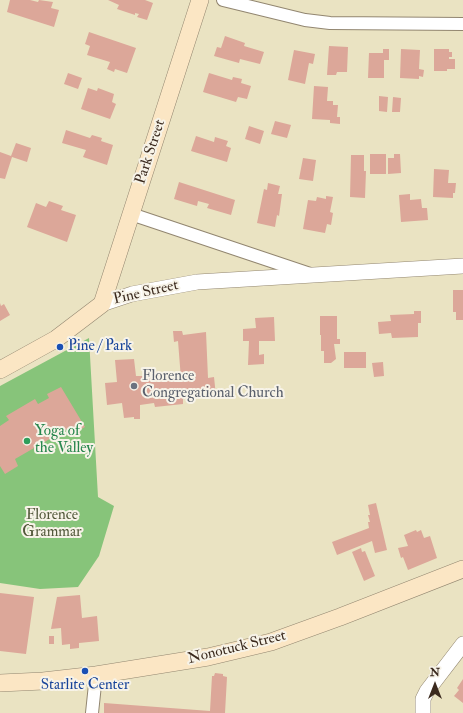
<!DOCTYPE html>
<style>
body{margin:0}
#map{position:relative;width:463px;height:713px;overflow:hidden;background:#eae3c2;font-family:"IM FELL Double Pica",serif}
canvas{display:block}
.north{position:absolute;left:415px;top:665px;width:40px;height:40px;-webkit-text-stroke:3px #f7f3e8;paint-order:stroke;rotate:0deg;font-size:11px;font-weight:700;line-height:16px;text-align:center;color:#3b2a1e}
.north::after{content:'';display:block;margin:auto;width:14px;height:18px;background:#3b2a1e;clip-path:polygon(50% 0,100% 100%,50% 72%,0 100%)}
</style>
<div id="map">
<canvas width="463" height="713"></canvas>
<div class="north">N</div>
</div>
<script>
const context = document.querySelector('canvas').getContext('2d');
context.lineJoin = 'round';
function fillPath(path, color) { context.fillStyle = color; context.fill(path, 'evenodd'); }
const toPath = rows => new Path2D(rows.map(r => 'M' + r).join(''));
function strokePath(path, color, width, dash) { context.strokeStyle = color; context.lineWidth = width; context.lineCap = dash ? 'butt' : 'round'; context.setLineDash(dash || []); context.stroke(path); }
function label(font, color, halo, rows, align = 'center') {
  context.font = font + ' "IM FELL Double Pica",serif'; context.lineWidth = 4; context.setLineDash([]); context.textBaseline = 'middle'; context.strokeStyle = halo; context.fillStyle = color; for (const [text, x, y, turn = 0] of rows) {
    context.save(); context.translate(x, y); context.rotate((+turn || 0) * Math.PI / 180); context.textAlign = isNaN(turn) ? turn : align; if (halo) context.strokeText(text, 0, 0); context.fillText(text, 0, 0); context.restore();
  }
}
fillPath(toPath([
 [89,338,98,497,114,506,99,556,78,587,40,589,0,583,0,386]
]), '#87c47a');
fillPath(toPath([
 [10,0,30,0,38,2,39,0,53,2,51,8,59,10,54,27,7,12],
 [108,0,145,0,153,3,147,20,137,17,139,14,135,13,135,15,117,9,119,5],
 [89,32,136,48,127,73,115,69,114,72,107,69,110,62,87,55,90,46,85,44],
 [225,36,245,43,244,46,264,52,260,64,240,59,239,63,214,56,217,47,221,48],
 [329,46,348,47,347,72,337,72,336,75,327,75],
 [383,49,389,49,389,60,384,60,384,78,368,78,369,53,383,53],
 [401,49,420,50,419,69,424,70,423,77,419,76,419,79,400,78],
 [434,49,449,49,449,52,452,52,452,57,449,57,449,59,455,59,455,69,447,69,447,71,434,71],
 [294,50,315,54,313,64,309,63,305,84,288,80],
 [68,73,82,78,78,89,64,84],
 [209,73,232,80,233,77,242,79,241,83,251,86,247,99,238,97,236,102,203,92],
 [314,86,328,87,327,101,333,101,333,105,338,105,337,117,340,117,340,124,330,123,330,120,312,119],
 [88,88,97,91,98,88,114,94,112,102,116,104,110,119,81,109],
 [379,96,388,97,387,112,379,111],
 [393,97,401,98,400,112,392,112],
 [275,121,291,125,287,138,271,134],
 [249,126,264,131,260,144,245,139],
 [66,130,90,138,92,135,102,138,101,141,113,145,107,165,83,157,86,150,62,143],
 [196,136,214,142,215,137,228,141,226,146,231,148,227,162,191,151],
 [16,143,31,148,27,162,12,157,5,179,0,178,0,152,11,156],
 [370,154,386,154,386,174,370,174],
 [394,154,400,154,401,173,388,174,388,158,394,158],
 [351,155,364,155,364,171,366,171,365,198,350,197],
 [303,158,316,160,313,181,299,179],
 [434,169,449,170,448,183,456,183,455,193,453,193,453,198,433,197],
 [179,182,235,200,231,215,207,208,209,204,198,201,197,206,174,199],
 [268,183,280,186,278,194,282,194,279,216,277,215,275,227,257,223,264,189,267,190],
 [410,194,410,200,421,199,422,208,427,208,428,220,401,222,399,195],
 [326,196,333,197,330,212,333,213,331,225,327,224,325,233,303,229,308,200,316,201,317,197,326,199],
 [49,201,63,206,61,210,76,215,67,242,27,227,36,203,46,207],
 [453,290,463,290,463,320,456,320,456,312,453,312],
 [0,303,1,306,4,304,10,315,0,321],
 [414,311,421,311,421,323,418,323,418,337,392,338,391,333,379,334,378,322,391,321,390,315,414,314],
 [320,316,337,316,337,339,340,339,340,344,334,344,336,359,331,363,324,363,324,351,321,351,321,335,320,335],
 [274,317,275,341,259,341,259,355,264,354,264,364,248,365,249,341,243,341,243,329,256,328,255,318],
 [173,331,182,331,183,335,206,332,208,378,214,377,216,396,183,399,183,404,155,407,154,403,140,405,140,419,134,419,134,417,124,418,122,403,107,405,105,383,117,382,115,360,134,359,136,376,153,376,154,382,165,381,165,379,181,379,178,341,174,342],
 [344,352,366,352,366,368,344,368],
 [383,362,384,376,374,377,372,363],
 [61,387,85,427,71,435,67,429,15,459,18,466,5,474,0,466,0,426,9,420,6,416,35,399,38,404,49,398,47,394],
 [376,503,387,550,375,553,372,541,337,555,332,542,369,528,368,522,370,522,368,515,370,515,368,505],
 [416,530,417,532,421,530,424,538,430,536,437,558,408,570,403,557,401,558,398,548,408,546,404,535],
 [361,548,362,552,365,551,375,576,364,581,352,552],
 [0,593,34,597,26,654,0,651],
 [80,595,82,618,97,616,99,641,79,643,79,648,70,649,70,644,62,645,61,628,51,629,57,597],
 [49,636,54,636,54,644,49,644],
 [215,673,223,674,223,676,227,677,225,713,104,713,104,703,210,711,212,676,214,676],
 [463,679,463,703,454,696,459,690,457,688]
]), '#dca799');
const minor = toPath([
 [223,0,305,20,330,23,463,24],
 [131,214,310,274],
 [92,713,96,675]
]);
const tertiary = toPath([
 [102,304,132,294,197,282,463,266],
 [423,713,423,699,427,691,463,644]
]);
const secondary = toPath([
 [0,370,56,339,102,304,200,0],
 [0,683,43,681,96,675,208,657,271,642,340,617,463,569]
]);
strokePath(minor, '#928670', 14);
strokePath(tertiary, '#928670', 16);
strokePath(secondary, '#928670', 18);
strokePath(minor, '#fff', 12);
strokePath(tertiary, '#fff', 15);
strokePath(secondary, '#fbe6c4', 17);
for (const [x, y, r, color] of [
 [60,347,4,"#1a4fb4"],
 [134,386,4,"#6b7280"],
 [27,441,4,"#2e9e5b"],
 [85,671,4,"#1a4fb4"]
]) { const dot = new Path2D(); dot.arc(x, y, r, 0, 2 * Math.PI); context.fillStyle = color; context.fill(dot); strokePath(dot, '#f7f3e8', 1.5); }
label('15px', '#3b2a1e', '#f7f3e8', [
 ["Park Street",151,152,-72],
 ["Pine Street",146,293,-13],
 ["Nonotuck Street",237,648,-14]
]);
label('15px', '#164399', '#f7f3e8', [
 ["Pine / Park",68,347],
 ["Starlite Center",85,686,"center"]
], 'left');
label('15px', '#5b616d', '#f7f3e8', [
 ["Florence",142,377],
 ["Congregational Church",142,394]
], 'left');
label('15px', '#27864d', '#f7f3e8', [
 ["Yoga of",35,432],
 ["the Valley",35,449]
], 'left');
label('15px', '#52583a', '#f7f3e8', [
 ["Florence",52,516],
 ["Grammar",52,533]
]);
</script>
